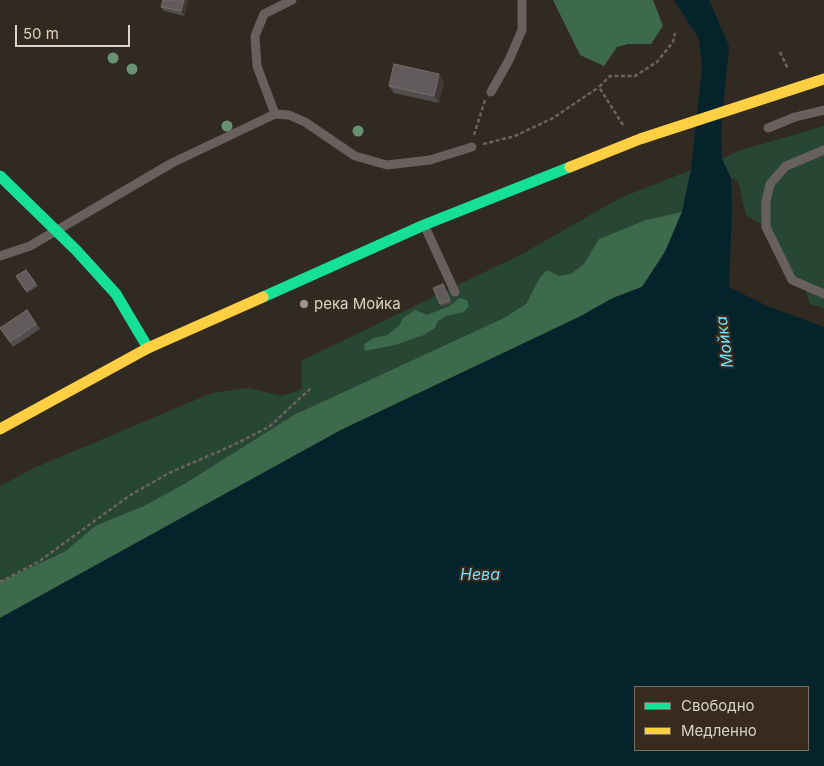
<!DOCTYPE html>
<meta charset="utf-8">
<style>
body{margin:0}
#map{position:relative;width:824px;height:766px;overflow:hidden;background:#312a23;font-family:Inter,sans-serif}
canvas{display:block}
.legend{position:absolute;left:634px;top:686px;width:175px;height:65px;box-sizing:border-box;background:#372b1d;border:1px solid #786e62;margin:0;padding:6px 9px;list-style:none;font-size:15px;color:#dad2c9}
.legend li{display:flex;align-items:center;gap:10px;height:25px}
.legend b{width:25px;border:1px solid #786e62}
.scale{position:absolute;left:15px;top:25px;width:115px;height:22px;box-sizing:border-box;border:2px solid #dad2c9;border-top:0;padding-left:6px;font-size:15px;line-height:18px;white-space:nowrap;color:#dad2c9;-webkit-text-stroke:4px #372b1d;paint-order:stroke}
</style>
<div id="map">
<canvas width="824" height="766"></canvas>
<ul class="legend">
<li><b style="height:6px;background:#16e098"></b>Свободно</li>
<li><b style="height:6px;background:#ffcf43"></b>Медленно</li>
</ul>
<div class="scale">50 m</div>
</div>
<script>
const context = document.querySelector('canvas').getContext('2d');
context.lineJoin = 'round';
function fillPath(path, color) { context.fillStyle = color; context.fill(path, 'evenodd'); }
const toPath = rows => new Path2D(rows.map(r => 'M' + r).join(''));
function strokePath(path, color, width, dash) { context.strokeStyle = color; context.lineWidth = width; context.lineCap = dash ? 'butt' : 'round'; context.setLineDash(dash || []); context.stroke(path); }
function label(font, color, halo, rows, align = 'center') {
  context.font = font + ' Inter,sans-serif'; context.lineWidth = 4.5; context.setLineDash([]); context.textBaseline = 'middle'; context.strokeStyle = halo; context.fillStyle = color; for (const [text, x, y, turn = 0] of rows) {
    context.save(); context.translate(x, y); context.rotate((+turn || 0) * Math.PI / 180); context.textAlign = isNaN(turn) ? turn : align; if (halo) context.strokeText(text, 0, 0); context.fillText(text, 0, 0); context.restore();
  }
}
fillPath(toPath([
 [824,126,824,308,810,304,804,285,792,280,766,227,746,215,738,181,731,178,722,159,738,151],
 [691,170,682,212,613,298,579,317,341,430,0,618,0,486,34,468,212,393,248,388,282,396,302,389,301,361,522,254,620,198]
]), '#274633');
fillPath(toPath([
 [553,0,653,0,663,26,651,44,628,44,617,47,604,66,580,55],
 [682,212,665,252,642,287,613,298,579,317,341,430,0,618,0,582,66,551,95,526,144,506,186,483,294,415,504,318,526,304,539,279,547,270,559,276,571,274,584,264,599,239,646,220],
 [459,298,467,300,469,306,464,312,446,316,438,321,435,328,424,335,395,345,365,351,364,344,374,338,387,335,399,326,403,318,415,310,427,315,450,306]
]), '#3d694d');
fillPath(toPath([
 [674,0,709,0,729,46,721,131,722,159,731,178,732,211,729,287,767,306,824,327,824,766,0,766,0,618,341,430,579,317,613,298,642,287,665,252,682,212,691,170,702,67,699,39],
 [635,687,808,687,808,750,635,750]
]), '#04232b');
strokePath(toPath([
 [780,52,788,69],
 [623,125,599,87,610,76,635,76,657,62,673,42,675,33],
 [474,135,485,100],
 [483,144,515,136,553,118,599,87],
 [0,582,38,562,129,496,169,473,229,447,269,427,312,387]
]), '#6a645f', 2.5, [4, 2.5]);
strokePath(toPath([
 [491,92,509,60,522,30,522,0],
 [275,114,289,115,305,122,355,156,387,165,430,160,472,147],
 [768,128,795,117,824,110],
 [824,150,786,166,770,184,766,201,766,227,792,280,824,294],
 [425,227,455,292],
 [0,256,30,246,172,163,275,114,257,66,255,36,264,14,292,0]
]), '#68605c', 9);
strokePath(toPath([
 [0,176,76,250,116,294,148,348],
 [263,297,424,225,570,167]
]), '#16e098', 11);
strokePath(toPath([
 [570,167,640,139,824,79],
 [0,429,148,348,263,297]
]), '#ffcf43', 11);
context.fillStyle = '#699173';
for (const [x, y] of [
 [113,58],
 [132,69],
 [227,126],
 [358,131]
]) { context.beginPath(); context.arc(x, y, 5.5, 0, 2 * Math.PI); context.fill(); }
fillPath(toPath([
 [163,0,188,0,184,16,164,11,161,7],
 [444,81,439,103,394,93,389,86],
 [26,270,38,286,27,293,16,276],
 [443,284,452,303,442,306,440,304],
 [27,310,40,329,13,347,0,328]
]), '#524e4d');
fillPath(toPath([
 [184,0,188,0,184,16,181,11],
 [439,74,444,81,439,103,434,96]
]), '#3f3a37');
const building = toPath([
 [163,0,184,0,181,11,161,7,163,0],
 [394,64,439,74,434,96,389,86,394,64],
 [26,270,36,284,26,291,16,276,26,270],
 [443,284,450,300,440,304,433,288,443,284],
 [27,310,36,324,10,342,0,328,27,310]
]);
fillPath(building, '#615c5b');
strokePath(building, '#746f6c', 1);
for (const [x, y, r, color] of [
 [304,304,5,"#9f978f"]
]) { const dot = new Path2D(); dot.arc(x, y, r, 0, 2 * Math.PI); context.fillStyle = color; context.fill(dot); strokePath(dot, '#372b1d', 2); }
label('15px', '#dad2c9', '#372b1d', [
 ["река Мойка",314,304]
], 'left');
label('italic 16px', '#76defd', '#372b1d', [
 ["Мойка",725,342,-97],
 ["Нева",480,575]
]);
</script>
